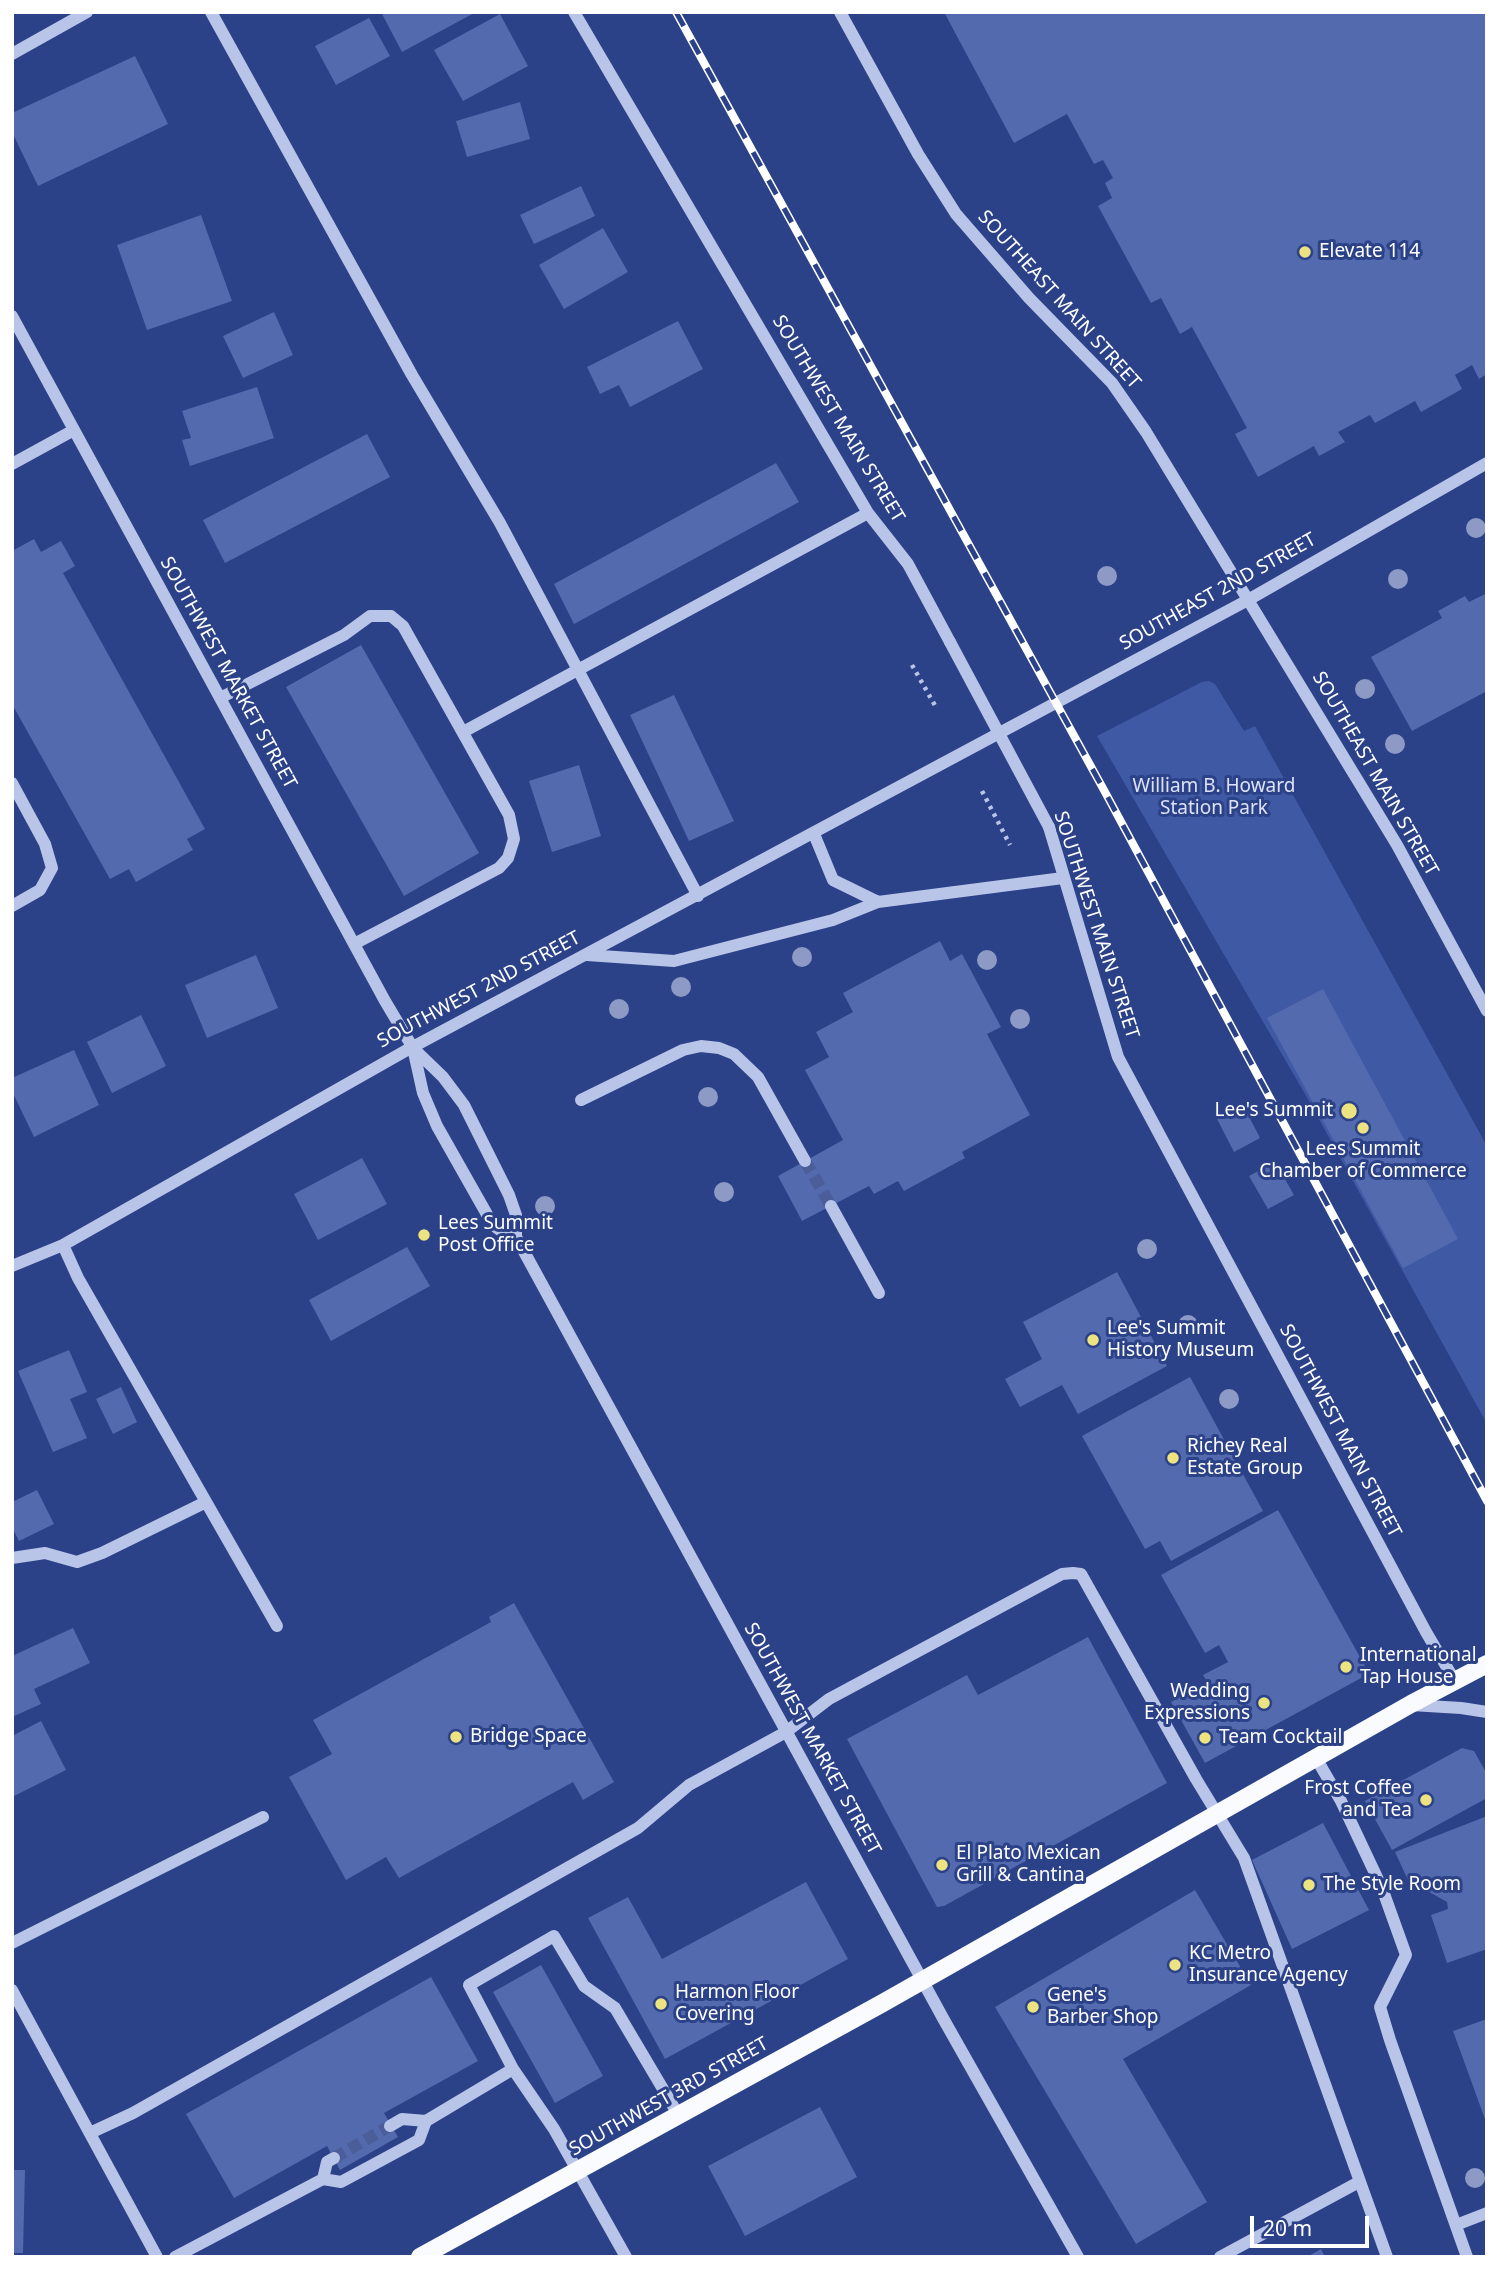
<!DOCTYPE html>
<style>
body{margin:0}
#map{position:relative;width:1499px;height:2269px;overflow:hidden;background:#2b4188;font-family:"Noto Sans",sans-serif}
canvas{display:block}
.frame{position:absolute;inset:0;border:14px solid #fff;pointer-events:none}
.scale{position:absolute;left:1250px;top:2216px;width:119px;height:32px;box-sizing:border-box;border:4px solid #fff;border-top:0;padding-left:9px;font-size:21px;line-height:24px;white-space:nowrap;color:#fff;-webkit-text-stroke:5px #2b4188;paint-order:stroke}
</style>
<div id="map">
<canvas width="1499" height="2269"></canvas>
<div class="frame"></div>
<div class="scale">20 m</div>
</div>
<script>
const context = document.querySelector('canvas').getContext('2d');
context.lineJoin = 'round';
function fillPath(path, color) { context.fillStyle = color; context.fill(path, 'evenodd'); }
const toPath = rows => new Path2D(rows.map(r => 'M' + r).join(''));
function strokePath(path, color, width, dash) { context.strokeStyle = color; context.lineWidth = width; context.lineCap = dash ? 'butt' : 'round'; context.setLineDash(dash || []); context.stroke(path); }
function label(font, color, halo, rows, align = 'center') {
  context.font = font + ' "Noto Sans",sans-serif'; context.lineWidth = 6; context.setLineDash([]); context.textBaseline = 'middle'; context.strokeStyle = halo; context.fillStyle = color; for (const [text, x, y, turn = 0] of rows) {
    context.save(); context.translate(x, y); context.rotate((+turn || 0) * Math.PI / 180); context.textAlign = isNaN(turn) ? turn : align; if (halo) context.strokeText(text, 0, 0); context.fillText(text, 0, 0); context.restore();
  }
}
fillPath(toPath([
 [1209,681,1215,684,1244,731,1255,726,1487,1146,1487,1424,1305,1094,1097,736,1202,682]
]), '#4059a4');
fillPath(toPath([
 [381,12,476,12,402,52],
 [944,12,1487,12,1487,374,1479,379,1472,365,1455,375,1462,389,1421,412,1415,401,1375,423,1370,415,1338,432,1345,442,1319,456,1314,446,1258,477,1235,434,1247,428,1192,327,1180,334,1161,298,1151,303,1098,206,1112,198,1105,183,1113,178,1103,160,1094,164,1067,114,1014,143],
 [500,14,528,66,463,101,434,50],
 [369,18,390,56,336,85,315,46],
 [135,56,168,124,38,186,12,132,12,113],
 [520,102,530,139,467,157,456,121],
 [581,186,595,216,534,244,520,215],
 [201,215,232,301,147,330,117,245],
 [603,228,628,272,564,309,539,265],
 [274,312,293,355,243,378,223,336],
 [678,321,703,369,630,407,619,385,600,394,587,367],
 [257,387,274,438,190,466,182,440,191,438,182,411],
 [367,434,390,477,225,563,203,520],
 [776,463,799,502,574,624,554,584],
 [34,539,41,552,61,541,75,566,63,573,205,829,187,839,193,850,136,882,129,869,110,879,12,704,12,551],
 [1487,593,1487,691,1412,731,1371,657,1442,618,1438,611,1465,596,1469,602],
 [361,645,479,853,404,896,286,687],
 [674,695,734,821,689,841,630,715],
 [579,765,601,836,552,852,529,781],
 [940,941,950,961,962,954,1001,1027,987,1034,1030,1115,962,1152,965,1158,904,1191,898,1181,874,1194,869,1186,802,1221,778,1176,843,1140,805,1070,829,1057,816,1032,853,1012,843,993],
 [256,955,278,1008,207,1038,185,985],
 [1323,989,1458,1239,1403,1268,1267,1018],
 [141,1015,166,1066,112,1093,87,1042],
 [74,1050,99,1105,34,1137,12,1091,12,1078],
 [1242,1103,1260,1138,1234,1152,1216,1117],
 [362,1158,387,1204,318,1240,294,1194],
 [1275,1162,1294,1195,1268,1209,1249,1176],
 [407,1247,430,1286,331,1341,309,1300],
 [1117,1272,1167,1366,1078,1414,1062,1385,1020,1407,1005,1379,1042,1359,1023,1322],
 [69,1350,87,1392,70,1399,87,1438,53,1452,18,1371],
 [1190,1377,1263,1511,1171,1561,1160,1541,1145,1549,1082,1436],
 [121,1387,137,1422,113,1434,96,1399],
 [37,1490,54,1524,19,1541,12,1527,12,1502],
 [1278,1510,1365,1666,1363,1677,1205,1763,1171,1702,1207,1682,1203,1675,1228,1662,1219,1645,1205,1653,1161,1575],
 [514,1603,614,1782,583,1800,573,1782,399,1878,386,1857,346,1880,289,1777,332,1754,313,1720,491,1622,489,1617],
 [73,1628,90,1663,34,1689,41,1704,12,1717,12,1656],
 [1088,1637,1167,1783,944,1906,937,1907,847,1739,967,1675,978,1695],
 [41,1721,66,1770,12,1797,12,1736],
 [1462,1748,1474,1751,1487,1774,1487,1798,1392,1850,1365,1801],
 [1487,1816,1487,1949,1447,1963,1431,1915,1448,1909,1447,1902,1408,1880,1395,1852],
 [1323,1823,1369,1910,1292,1949,1252,1860],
 [806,1882,848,1959,665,2059,588,1918,628,1897,662,1959],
 [1195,1890,1251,1985,1123,2059,1207,2202,1136,2244,995,2007],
 [541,1965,603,2076,555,2103,493,1992],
 [431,1977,478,2061,384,2113,398,2137,340,2170,327,2146,234,2198,186,2114],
 [1487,2019,1487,2122,1486,2122,1453,2031],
 [820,2107,857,2177,745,2236,708,2166],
 [12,2170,25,2170,23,2253,12,2253],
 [1321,2249,1325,2257,1307,2257]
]), '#536aaf');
strokePath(toPath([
 [805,1161,831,1206],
 [334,2158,390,2126]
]), '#4b5e9a', 12, [12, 6]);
strokePath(toPath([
 [912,665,937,709],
 [982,791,1010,845]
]), '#b8c4e8', 4.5, [3.5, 5]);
strokePath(toPath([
 [211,12,412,375,500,523,698,896],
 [574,12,868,513,908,564,950,642],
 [840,12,918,154,956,214,1029,298,1112,383,1146,432,1397,845,1487,1011],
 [12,54,87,12],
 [12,316,385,1001,413,1048,443,1077,464,1105,509,1195,516,1215,516,1237,527,1257,944,2020,1078,2257],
 [12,464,74,430],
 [220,698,344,635,370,616,391,616,403,626,509,815,514,839,508,858,499,868,354,944],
 [463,732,868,513],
 [12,783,45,844,52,868,40,890,12,906],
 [1049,827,1118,1057,1426,1632,1455,1681],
 [814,834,833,880,878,902],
 [587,955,674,961,833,920,878,902,1063,878],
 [413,1048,423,1093,437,1126,493,1225,501,1231,516,1237],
 [581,1100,683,1050,701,1046,719,1048,734,1054,758,1077,805,1161],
 [831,1206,879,1293],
 [63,1245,78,1278,277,1626],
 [12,1266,63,1245,407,1050,1248,600,1487,463],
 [12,1558,45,1553,77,1562,102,1553,206,1502],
 [1411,1705,1461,1708,1487,1712],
 [1316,1758,1341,1801,1382,1888,1406,1955,1380,2007,1390,2040,1467,2257],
 [12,1943,263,1817],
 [12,1990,157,2257],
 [513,2069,469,1985,554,1936,584,1986,615,2008,679,2116],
 [390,2126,402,2119,426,2121],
 [90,2133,133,2113,638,1828,689,1785,786,1732,829,1699,1062,1574,1073,1573,1081,1574,1196,1779,1244,1858,1387,2257],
 [323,2179,327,2162,334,2158],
 [1456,2225,1487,2213],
 [175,2257,323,2179,341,2182,419,2140,426,2121,513,2069,554,2129,626,2257],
 [1220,2257,1359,2182]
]), '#b8c4e8', 12);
strokePath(toPath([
 [420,2257,881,2004,1411,1704,1487,1664]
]), '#fafbfe', 18);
const rail = toPath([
 [676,12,1105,792,1487,1501]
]);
strokePath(rail, '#fff', 8);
strokePath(rail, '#2b4188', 5, [16]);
strokePath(toPath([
 [950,642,1049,827]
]), '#b8c4e8', 12);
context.fillStyle = '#8c9ac5';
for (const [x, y] of [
 [1476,528],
 [1107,576],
 [1398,579],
 [1365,689],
 [1395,744],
 [802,957],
 [987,960],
 [681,987],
 [619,1009],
 [1020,1019],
 [708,1097],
 [724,1192],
 [545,1206],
 [1147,1249],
 [1188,1325],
 [1229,1399],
 [1475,2178]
]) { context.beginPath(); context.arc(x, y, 10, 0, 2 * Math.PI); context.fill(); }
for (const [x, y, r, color] of [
 [1305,252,7,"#ede481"],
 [1349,1111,9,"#ede481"],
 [1363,1128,7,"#ede481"],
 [424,1235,7,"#ede481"],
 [1093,1340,7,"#ede481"],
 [1173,1458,7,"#ede481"],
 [1346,1667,7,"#ede481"],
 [1264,1703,7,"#ede481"],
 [456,1737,7,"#ede481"],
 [1205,1738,7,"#ede481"],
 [1426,1800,7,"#ede481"],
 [942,1865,7,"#ede481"],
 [1309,1885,7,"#ede481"],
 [1175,1965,7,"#ede481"],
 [661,2004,7,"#ede481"],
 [1033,2007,7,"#ede481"]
]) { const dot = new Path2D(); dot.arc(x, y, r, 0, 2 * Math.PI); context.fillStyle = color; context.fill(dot); strokePath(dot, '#2b4188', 2.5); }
label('19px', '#fff', '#2b4188', [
 ["Elevate 114",1319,252],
 ["Lee's Summit",1333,1111,"right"],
 ["Lees Summit",1363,1150,"center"],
 ["Chamber of Commerce",1363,1172,"center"],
 ["Lees Summit",438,1224],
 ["Post Office",438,1246],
 ["Lee's Summit",1107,1329],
 ["History Museum",1107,1351],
 ["Richey Real",1187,1447],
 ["Estate Group",1187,1469],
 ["International",1360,1656],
 ["Tap House",1360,1678],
 ["Wedding",1250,1692,"right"],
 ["Expressions",1250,1714,"right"],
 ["Bridge Space",470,1737],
 ["Team Cocktail",1219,1738],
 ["Frost Coffee",1412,1789,"right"],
 ["and Tea",1412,1811,"right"],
 ["El Plato Mexican",956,1854],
 ["Grill & Cantina",956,1876],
 ["The Style Room",1323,1885],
 ["KC Metro",1189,1954],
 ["Insurance Agency",1189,1976],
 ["Harmon Floor",675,1993],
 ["Covering",675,2015],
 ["Gene's",1047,1996],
 ["Barber Shop",1047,2018]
], 'left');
label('19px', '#fff', '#2b4188', [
 ["SOUTHEAST MAIN STREET",1059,300,48],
 ["SOUTHWEST MAIN STREET",838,419,59],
 ["SOUTHEAST 2ND STREET",1218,592,-29],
 ["SOUTHWEST MARKET STREET",228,673,61],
 ["SOUTHEAST MAIN STREET",1375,774,60],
 ["SOUTHWEST MAIN STREET",1096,925,72],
 ["SOUTHWEST 2ND STREET",479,990,-28],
 ["SOUTHWEST MAIN STREET",1340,1431,62],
 ["SOUTHWEST MARKET STREET",812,1739,61],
 ["SOUTHWEST 3RD STREET",669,2097,-29]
]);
label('19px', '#dce2f7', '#2b4188', [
 ["William B. Howard",1214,787],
 ["Station Park",1214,809]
]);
</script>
